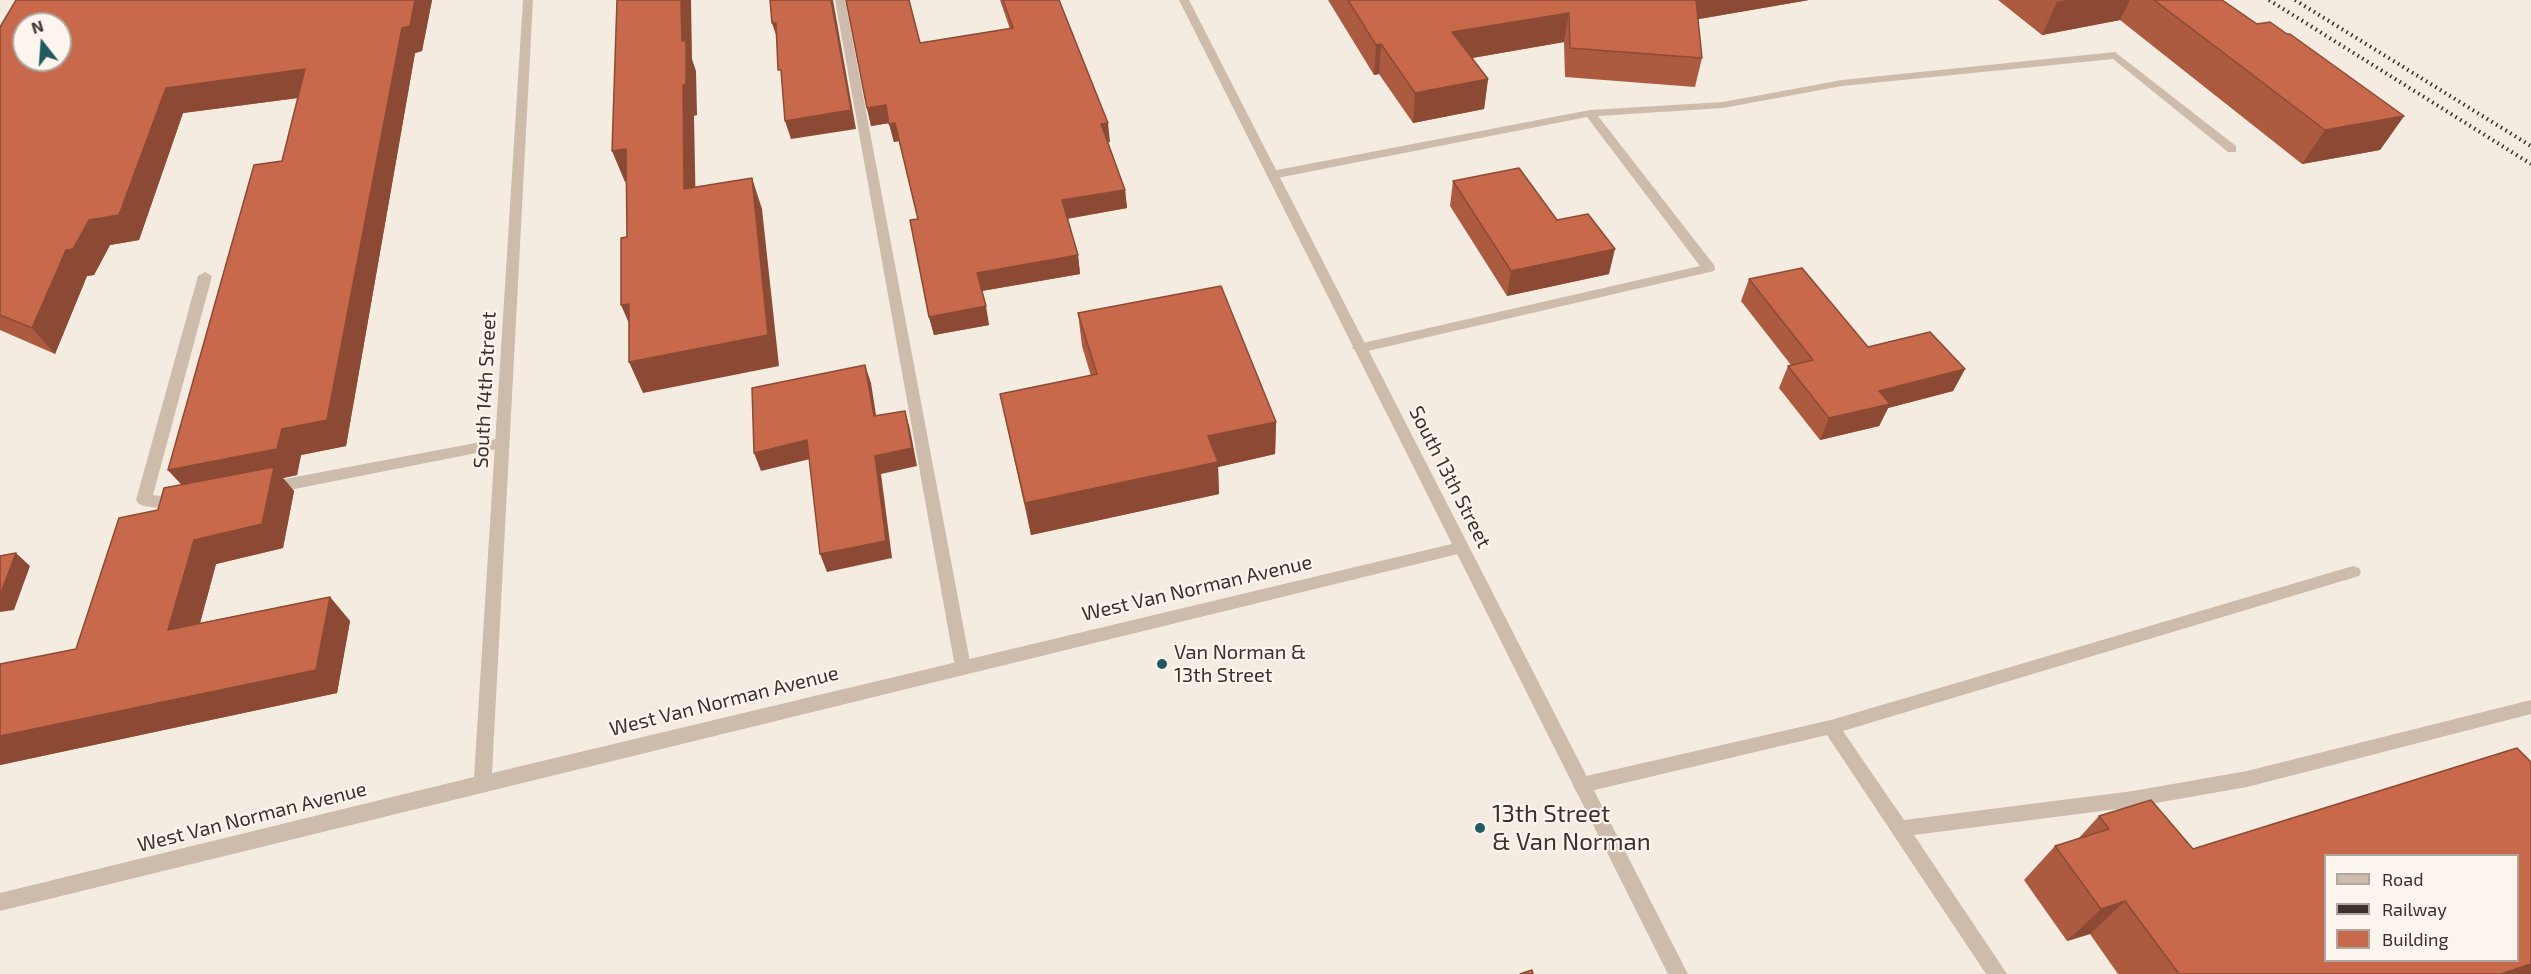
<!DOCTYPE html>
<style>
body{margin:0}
#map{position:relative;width:2531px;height:974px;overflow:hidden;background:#f4ebe1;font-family:"Exo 2",sans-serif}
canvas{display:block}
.legend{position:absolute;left:2324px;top:854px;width:195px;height:108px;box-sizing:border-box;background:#fbf5ee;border:2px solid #aea6a0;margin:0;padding:8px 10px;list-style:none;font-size:18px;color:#3b302b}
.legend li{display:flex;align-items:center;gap:12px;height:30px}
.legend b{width:30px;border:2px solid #aea6a0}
.north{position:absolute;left:12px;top:12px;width:60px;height:60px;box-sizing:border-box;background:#fbf5ee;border:2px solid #aea6a0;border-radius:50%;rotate:343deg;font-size:16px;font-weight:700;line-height:24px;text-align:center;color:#3b302b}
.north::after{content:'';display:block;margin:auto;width:21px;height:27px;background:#1f5a5e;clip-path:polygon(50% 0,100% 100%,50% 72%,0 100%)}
</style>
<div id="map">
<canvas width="2531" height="974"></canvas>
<ul class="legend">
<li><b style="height:8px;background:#cdbbac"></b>Road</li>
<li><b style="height:8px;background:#3b302b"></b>Railway</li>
<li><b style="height:16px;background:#c8694b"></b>Building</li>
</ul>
<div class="north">N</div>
</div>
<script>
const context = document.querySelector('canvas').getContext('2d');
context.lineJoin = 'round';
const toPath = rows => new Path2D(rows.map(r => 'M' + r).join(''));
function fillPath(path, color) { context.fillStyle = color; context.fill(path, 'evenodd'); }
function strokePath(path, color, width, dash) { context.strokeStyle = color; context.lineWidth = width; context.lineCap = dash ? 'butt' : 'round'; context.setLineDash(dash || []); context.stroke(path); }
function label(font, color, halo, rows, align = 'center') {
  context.font = font + ' "Exo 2",sans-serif'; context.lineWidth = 4.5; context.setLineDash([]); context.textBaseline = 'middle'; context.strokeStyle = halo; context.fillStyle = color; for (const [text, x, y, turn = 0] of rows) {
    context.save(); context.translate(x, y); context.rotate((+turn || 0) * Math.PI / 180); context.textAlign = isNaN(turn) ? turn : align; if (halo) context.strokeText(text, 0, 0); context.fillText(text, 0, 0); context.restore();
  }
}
fillPath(toPath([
 [835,0,845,0,971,667,969,672,963,674,957,672,955,667,835,0],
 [2115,52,2236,146,2236,152,2228,152,2113,59,1842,86,1723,108,1598,116,1714,265,1715,268,1714,271,1359,353,1352,348,1354,345,1700,266,1587,117,1272,179,1266,175,1272,171,1590,110,1723,102,1842,80,2115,52],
 [205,272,212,276,153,495,181,499,186,501,189,505,186,509,181,511,144,506,139,504,136,500,198,276,205,272],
 [502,438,509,443,507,447,269,494,264,492,261,488,264,484,269,482,502,438],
 [2353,566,2359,568,2361,572,2359,576,1843,731,1904,820,2133,791,2247,771,2531,700,2531,714,2247,787,2133,807,1914,835,2007,974,1986,974,1827,735,1582,793,1576,791,1573,785,1576,779,1582,777,1831,720,2353,566]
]), '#cdbbac');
fillPath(toPath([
 [523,0,533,0,492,773,1460,542,1466,544,1468,548,1466,552,0,911,0,893,474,777,523,0]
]), '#cdbbac');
fillPath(toPath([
 [1179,0,1189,0,1688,974,1668,974,1179,0]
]), '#cdbbac');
strokePath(toPath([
 [2269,0,2531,164],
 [2295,0,2531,146]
]), '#3b302b', 4, [1.5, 4]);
fillPath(toPath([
 [16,0,432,0,422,51,415,53,346,446,301,455,297,475,283,478,294,491,283,548,216,564,200,623,330,597,350,621,337,693,0,765,0,664,76,649,158,510,182,485,168,470,282,161,298,98,183,113,139,240,110,245,94,275,87,276,55,354,0,330,0,27],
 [1000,0,1059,0,1110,142,1108,142,1125,190,1127,208,1067,219,1078,255,1080,274,982,291,989,325,934,335,929,317,918,219,899,141,894,142,889,123,871,126,867,108,920,43,1010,29],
 [1328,0,1809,0,1698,19,1702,58,1695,87,1565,77,1564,42,1472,58,1488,79,1484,109,1413,123,1379,74,1374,75],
 [1998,0,2222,0,2257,24,2404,116,2380,150,2302,164,2120,20,2042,35],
 [1453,181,1557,220,1609,274,1507,296,1450,206],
 [1749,279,1868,347,1965,369,1953,391,1888,408,1879,426,1820,440,1779,388,1788,366,1791,365,1741,301],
 [1078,313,1276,422,1275,454,1218,467,1219,494,1031,535,1000,394,1091,376,1082,346],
 [2099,816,2193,849,2531,974,2118,974,2090,934,2067,941,2024,880,2055,846,2078,839]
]), '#ac5a40');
fillPath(toPath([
 [415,0,432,0,422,51,415,53,346,446,301,455,297,475,283,478,294,491,283,548,216,564,192,653,168,630,191,495,168,470,282,429,402,28],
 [681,0,691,0,692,59,696,71,697,115,694,116,696,220,684,189],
 [831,0,833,0,856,129,791,139,785,121],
 [1693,0,1809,0,1688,21],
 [2067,0,2130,0,2120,20,2042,35,2057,2],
 [1569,13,1564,42,1449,62,1452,32],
 [772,23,776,23,778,41],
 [1381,44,1379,74,1374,75,1376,45],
 [305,69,320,95,183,113,139,240,110,245,94,275,87,276,55,354,32,328,66,250,166,88],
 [1488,79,1484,109,1413,123,1415,93],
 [886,105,890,123,871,126,867,108],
 [2404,116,2380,150,2302,164,2325,130],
 [895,123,899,141,894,142,889,124],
 [1108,123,1110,142,1103,143,1101,124],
 [626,149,639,180,625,182,612,151],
 [752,178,762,209,779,366,643,393,629,362],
 [1125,190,1127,208,1065,219,1062,200],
 [1615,249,1609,274,1507,296,1511,271],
 [1078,255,1080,274,981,291,977,273],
 [629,304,635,337,621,305],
 [986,306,989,325,934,335,929,317],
 [865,365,871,383,879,434,874,416],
 [1965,369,1953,391,1888,408,1879,426,1820,440,1829,418,1879,391],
 [905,411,910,429,917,466,881,474,892,558,827,572,820,554,875,456],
 [1276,422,1275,454,1218,467,1219,494,1031,535,1025,503,1208,436],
 [807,440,814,458,761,471,754,453],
 [16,553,30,566,14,610,0,612,0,595],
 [330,597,350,621,337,693,0,765,0,736],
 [2125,901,2090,934,2067,941,2101,909],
 [2531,964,2531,974,2501,974]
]), '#8c4a34');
const building = toPath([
 [16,0,415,0,410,26,402,28,327,420,282,429,277,449,168,470,254,165,282,161,305,69,166,88,119,215,89,220,73,249,66,250,32,328,0,315,0,27,16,0],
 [24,24,60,24,60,60,24,60,24,24],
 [617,0,681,0,682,41,686,41,686,85,683,85,684,189,752,178,768,335,629,362,629,304,621,305,621,238,627,237,626,149,612,151,617,0],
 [770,0,831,0,851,110,785,121,781,70,778,70,776,23,772,23,770,0],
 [846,0,909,0,920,43,1013,28,1003,0,1059,0,1108,123,1101,124,1125,190,1062,200,1078,255,977,273,986,306,929,317,910,220,918,219,895,123,889,124,886,105,867,108,846,0],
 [1348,0,1696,0,1702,58,1570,48,1569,13,1452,32,1488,79,1415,93,1381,44,1376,45,1348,0],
 [2154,0,2222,0,2257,24,2270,22,2287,34,2290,34,2404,116,2325,130,2154,0],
 [1519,168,1557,220,1588,214,1615,249,1511,271,1453,181,1519,168],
 [1802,268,1868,347,1930,332,1965,369,1879,391,1890,404,1829,418,1788,366,1813,360,1749,279,1802,268],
 [1221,286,1276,422,1208,436,1218,462,1025,503,1000,394,1097,374,1078,313,1221,286],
 [865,365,874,416,905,411,912,448,875,456,886,541,820,554,807,440,754,453,752,388,865,365],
 [274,467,262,524,194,540,168,630,330,597,316,670,0,736,0,664,76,649,119,518,158,510,164,488,274,467],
 [16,553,0,595,0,556,16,553],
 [2517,748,2531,762,2531,964,2501,974,2179,974,2125,901,2101,909,2055,846,2109,829,2099,816,2151,800,2193,849,2517,748],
 [2325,855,2517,855,2517,960,2325,960,2325,855],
 [1532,970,1533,974,1520,974,1532,970]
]);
fillPath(building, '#c8694b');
strokePath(building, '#8c4a34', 1.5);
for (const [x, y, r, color] of [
 [1162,664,6,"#1f5a5e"],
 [1480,828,6,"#1f5a5e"]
]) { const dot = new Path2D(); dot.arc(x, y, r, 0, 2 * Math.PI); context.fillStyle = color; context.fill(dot); strokePath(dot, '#fbf5ee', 2); }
label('20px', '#3b302b', '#fbf5ee', [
 ["South 14th Street",485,390,-87],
 ["South 13th Street",1450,477,63],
 ["West Van Norman Avenue",1197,588,-13],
 ["West Van Norman Avenue",724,701,-14],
 ["West Van Norman Avenue",252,817,-14]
]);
label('20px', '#3b302b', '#fbf5ee', [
 ["Van Norman &",1174,652],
 ["13th Street",1174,675]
], 'left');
label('24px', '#3b302b', '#fbf5ee', [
 ["13th Street",1492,814],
 ["& Van Norman",1492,842]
], 'left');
</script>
